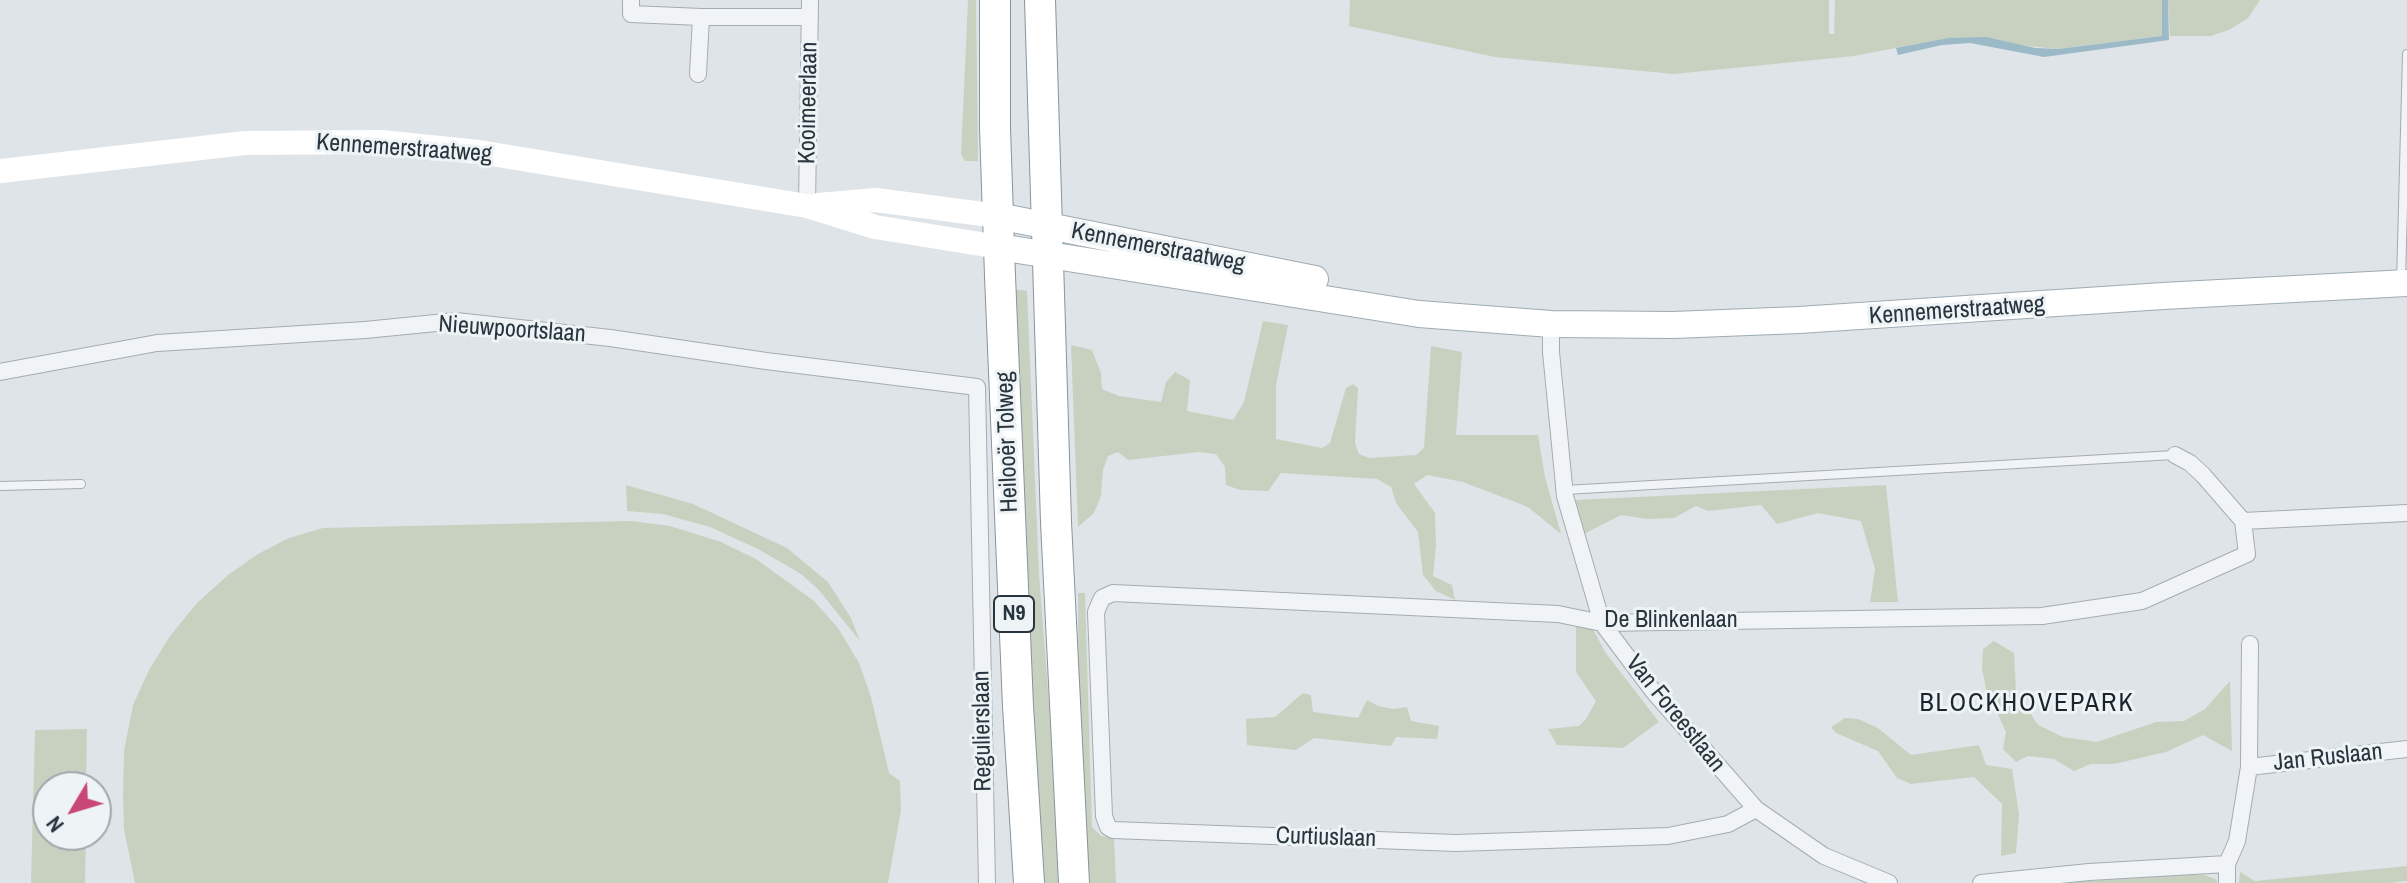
<!DOCTYPE html>
<meta charset="utf-8">
<style>
body{margin:0}
#map{position:relative;width:2407px;height:883px;overflow:hidden;background:#dfe4e8;font-family:"Archivo Narrow",sans-serif}
canvas{display:block}
.north{position:absolute;left:32px;top:771px;width:80px;height:80px;box-sizing:border-box;background:#eef3f5;border:2px solid #9fa7ac;border-radius:50%;rotate:232deg;font-size:22px;font-weight:700;line-height:32px;text-align:center;color:#28353e}
.north::after{content:'';display:block;margin:auto;width:28px;height:36px;background:#c94774;clip-path:polygon(50% 0,100% 100%,50% 72%,0 100%)}
</style>
<div id="map">
<canvas width="2407" height="883"></canvas>
<div class="north">N</div>
</div>
<script>
const context = document.querySelector('canvas').getContext('2d');
context.lineJoin = 'round';
function fillPath(path, color) { context.fillStyle = color; context.fill(path, 'evenodd'); }
const toPath = rows => new Path2D(rows.map(r => 'M' + r).join(''));
function strokePath(path, color, width, dash) { context.strokeStyle = color; context.lineWidth = width; context.lineCap = dash ? 'butt' : 'round'; context.setLineDash(dash || []); context.stroke(path); }
function label(font, color, halo, rows, align = 'center') {
  context.font = font + ' "Archivo Narrow",sans-serif'; context.lineWidth = 6; context.setLineDash([]); context.textBaseline = 'middle'; context.strokeStyle = halo; context.fillStyle = color; for (const [text, x, y, turn = 0] of rows) {
    context.save(); context.translate(x, y); context.rotate((+turn || 0) * Math.PI / 180); context.textAlign = isNaN(turn) ? turn : align; if (halo) context.strokeText(text, 0, 0); context.fillText(text, 0, 0); context.restore();
  }
}
fillPath(toPath([
 [968,0,976,0,978,161,965,161,961,154],
 [1350,0,1829,0,1829,34,1834,34,1835,0,2162,0,2163,36,2058,49,1948,38,1854,56,1674,74,1495,57,1349,26],
 [2168,0,2260,0,2248,18,2229,30,2211,36,2170,36],
 [1013,289,1027,291,1039,574,1063,883,1040,883],
 [1263,321,1288,325,1276,385,1276,439,1322,448,1330,443,1346,388,1353,384,1358,388,1355,443,1359,454,1369,458,1416,455,1424,448,1431,346,1462,352,1456,435,1538,435,1545,477,1561,534,1528,507,1463,482,1427,475,1414,484,1435,513,1436,545,1433,576,1452,585,1455,600,1436,591,1423,575,1418,532,1396,503,1391,487,1377,479,1281,473,1268,491,1240,490,1226,485,1225,467,1216,454,1199,452,1128,460,1118,452,1108,456,1103,470,1101,496,1094,513,1078,527,1071,345,1092,350,1101,373,1102,389,1119,396,1161,402,1166,382,1175,372,1190,380,1187,411,1233,420,1244,402],
 [626,485,693,504,787,548,828,582,851,618,860,641,818,589,801,574,760,550,710,527,663,514,627,511],
 [1886,485,1898,602,1870,602,1875,569,1861,521,1818,513,1777,524,1761,505,1708,511,1696,506,1674,518,1647,519,1621,515,1584,534,1575,500],
 [631,521,670,526,721,542,756,559,814,601,838,628,859,663,871,697,889,773,900,781,901,810,888,883,135,883,124,829,123,797,124,751,133,705,149,670,170,636,197,603,228,575,258,554,289,538,323,528],
 [1078,593,1085,593,1092,827,1101,836,1114,837,1116,883,1086,883,1079,762],
 [1576,627,1592,627,1605,652,1659,722,1623,748,1557,745,1548,729,1579,726,1586,719,1596,701,1576,672],
 [1994,641,2014,653,2016,691,2038,725,2063,737,2097,742,2156,722,2184,721,2205,709,2230,681,2232,751,2203,735,2166,752,2114,764,2091,764,2074,771,2054,759,2028,756,2016,762,2003,749,2006,732,1986,689,1982,669,1983,649],
 [1303,693,1311,695,1313,712,1358,718,1367,700,1378,706,1393,709,1407,707,1411,721,1439,726,1437,739,1396,737,1391,746,1314,738,1296,750,1247,745,1246,719,1275,717],
 [1845,718,1858,719,1878,728,1911,755,1979,745,1986,765,2012,769,2019,814,2016,853,2001,856,2002,804,1974,777,1911,784,1897,778,1878,751,1836,733,1831,727],
 [87,729,86,787,48,787,48,835,86,835,85,883,31,883,35,730],
 [2407,866,2407,881,2389,883,2239,883,2240,872,2255,881],
 [2187,874,2205,875,2217,880,2217,883,2061,883]
]), '#c8d1c0');
fillPath(toPath([
 [2162,0,2168,0,2169,40,2044,57,1970,43,1942,45,1898,55,1896,48,1948,38,1986,37,2035,48,2058,49,2162,36]
]), '#9bb9c7');
const lane = toPath([
 [2401,282,2407,54],
 [0,486,81,484],
 [1565,490,2174,455]
]);
const street = toPath([
 [631,0,631,14,701,17,810,17],
 [698,74,701,17],
 [807,206,810,0],
 [1551,324,1551,352,1565,496,1602,623,1653,691,1756,809,1824,856,1889,883],
 [0,372,157,343,365,330,456,321,610,338,766,361,977,387,987,883],
 [2243,521,2407,513],
 [2249,767,2407,749],
 [1756,809,1728,824,1668,836,1456,843,1113,830,1108,827,1104,816,1096,612,1102,598,1113,593,1558,614,1602,623,2042,616,2142,601,2247,554,2243,521,2203,475,2190,463,2175,455],
 [1981,883,2089,872,2227,864],
 [2227,883,2227,864,2237,841,2249,767,2250,644]
]);
const primary = toPath([
 [998,216,1315,279],
 [999,247,1419,314,1551,324,1673,325,1799,320,2163,296,2407,283]
]);
const highway = toPath([
 [995,0,995,128,1000,276,1018,706,1029,883],
 [1040,0,1056,522,1074,883]
]);
strokePath(lane, '#a4acb2', 10);
strokePath(street, '#a4acb2', 18);
strokePath(primary, '#9eabb3', 28);
strokePath(highway, '#87949e', 32);
strokePath(lane, '#f1f4f6', 8);
strokePath(street, '#f1f4f6', 16);
strokePath(toPath([
 [0,171,245,143,381,142,479,152,807,206,875,227,999,247],
 [818,205,876,200,998,216]
]), '#fff', 24);
strokePath(primary, '#fff', 26);
strokePath(highway, '#fff', 30);
for (const [x, y, w] of [
 [1014,614,40]
]) { const box = new Path2D(); box.roundRect(x - w / 2, y - 18, w, 36, 6); context.fillStyle = '#eef3f5'; context.fill(box); strokePath(box, '#28353e', 2); }
label('bold 22px', '#28353e', null, [
 ["N9",1014,614]
]);
label('24px', '#28353e', '#eef3f5', [
 ["Kooimeerlaan",809,103,-89],
 ["Kennemerstraatweg",404,149,4],
 ["Kennemerstraatweg",1158,248,11],
 ["Kennemerstraatweg",1957,311,-4],
 ["Nieuwpoortslaan",512,330,4],
 ["Heilooër Tolweg",1008,442,-92],
 ["De Blinkenlaan",1671,621],
 ["Van Foreestlaan",1675,714,51],
 ["Regulierslaan",983,731,-91],
 ["Jan Ruslaan",2328,758,-6],
 ["Curtiuslaan",1326,838,2]
]);
context.letterSpacing = '2px';
label('26px', '#1b252f', '#eef3f5', [
 ["BLOCKHOVEPARK",2027,704]
]);
context.letterSpacing = '0px';
</script>
